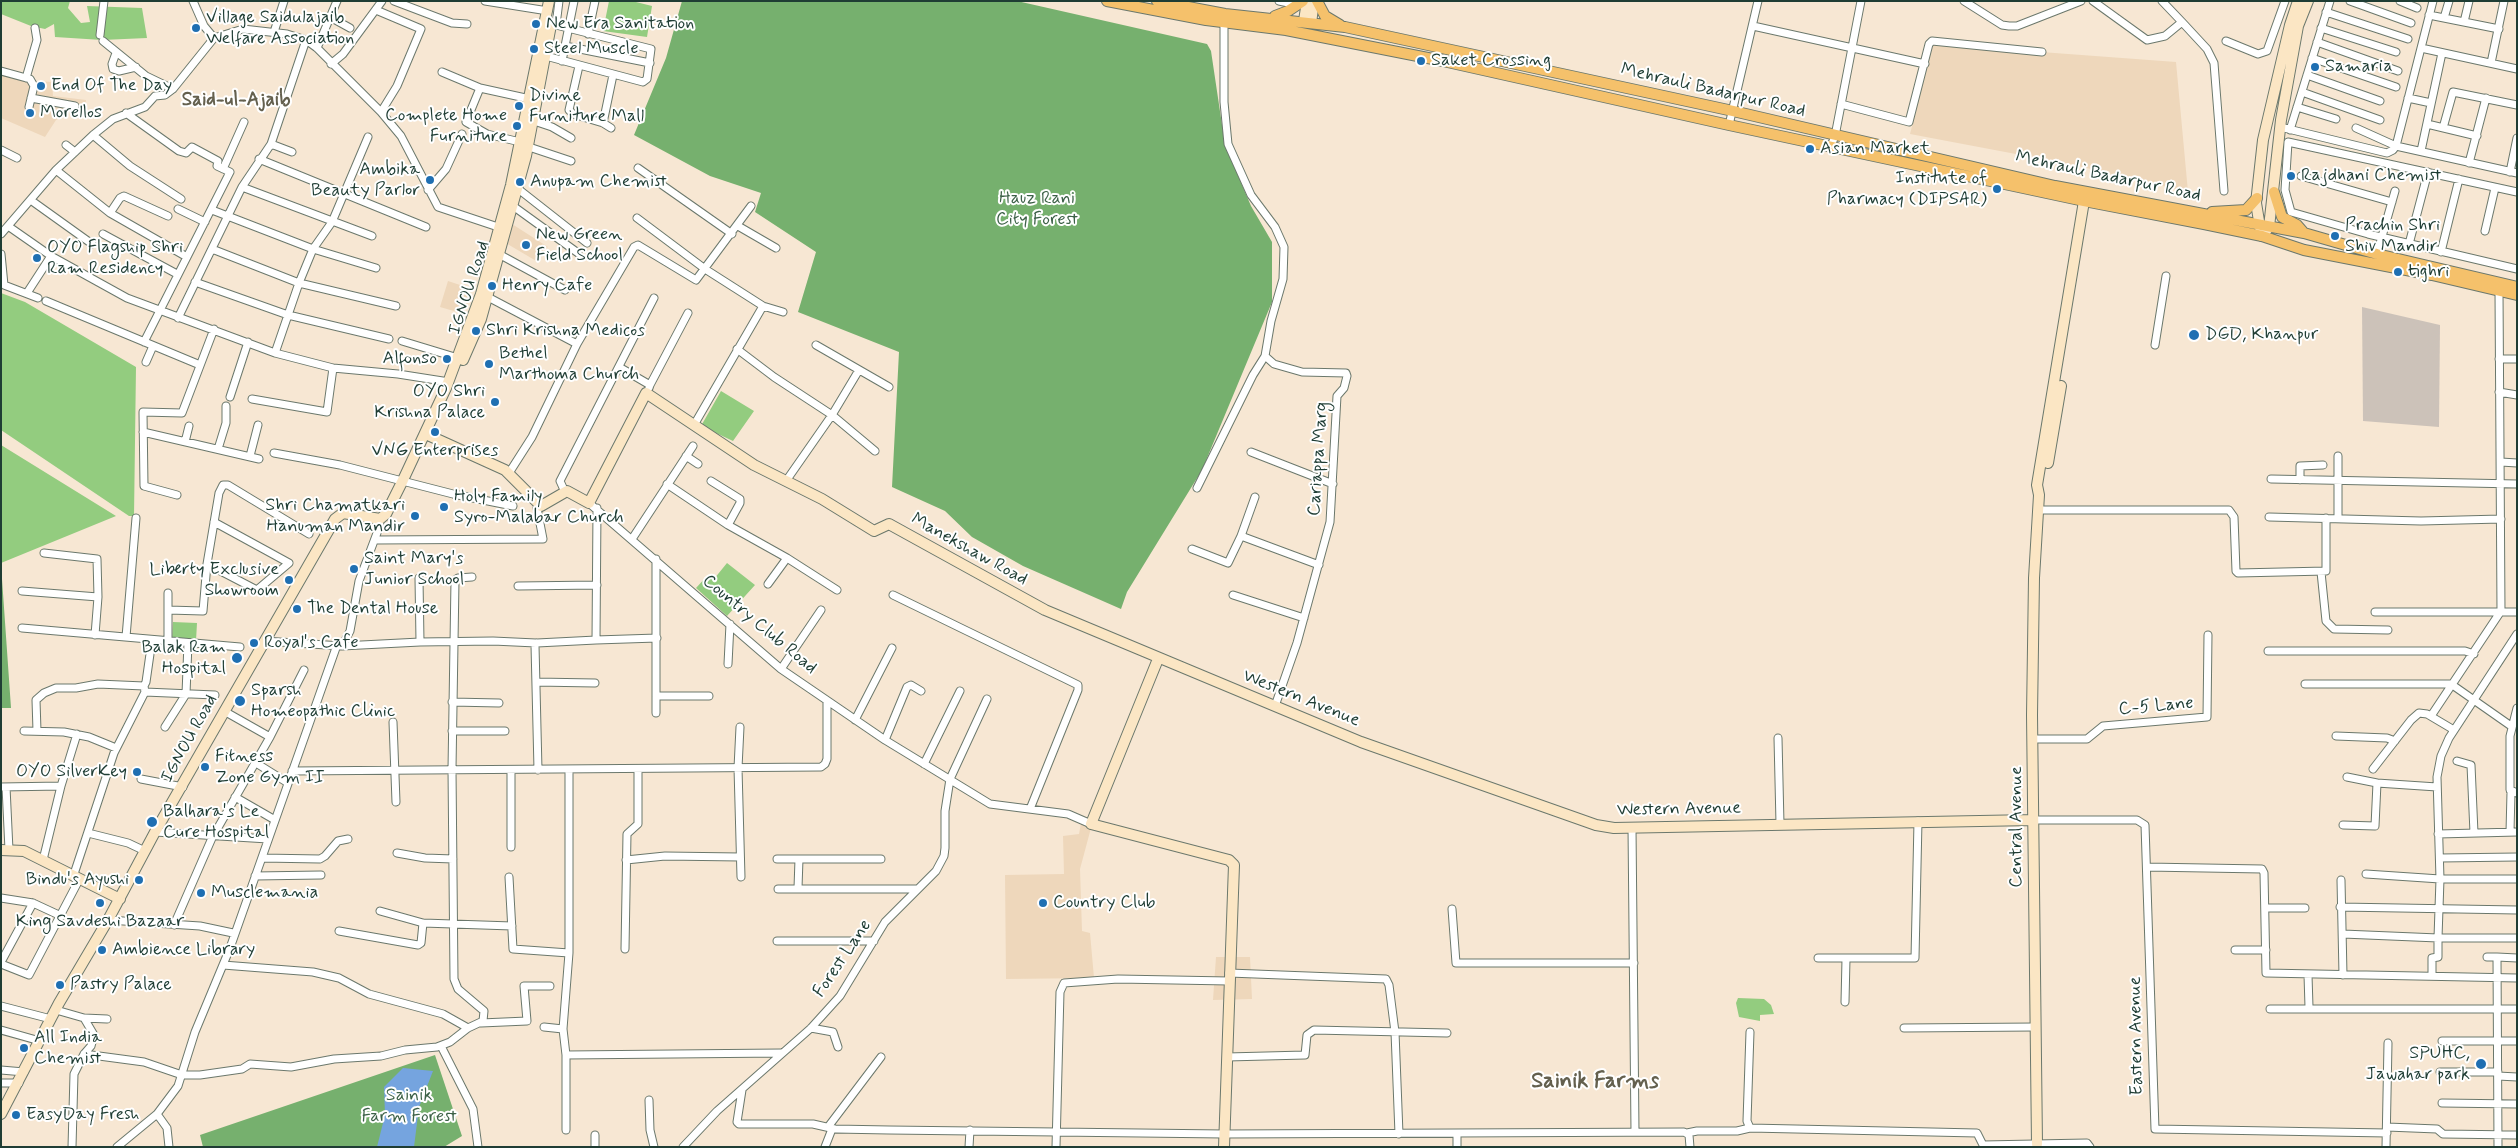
<!DOCTYPE html>
<style>
body{margin:0}
#map{position:relative;width:2518px;height:1148px;overflow:hidden;background:#f7e7d3;font-family:Mynerve,sans-serif}
canvas{display:block}
.frame{position:absolute;inset:0;border:2px solid #1f3d34;pointer-events:none}
</style>
<div id="map">
<canvas width="2518" height="1148"></canvas>
<div class="frame"></div>
</div>
<script>
const context = document.querySelector('canvas').getContext('2d');
context.lineJoin = 'round';
function fillPath(path, color) { context.fillStyle = color; context.fill(path, 'evenodd'); }
const toPath = rows => new Path2D(rows.map(r => 'M' + r).join(''));
function strokePath(path, color, width, dash) { context.strokeStyle = color; context.lineWidth = width; context.lineCap = dash ? 'butt' : 'round'; context.setLineDash(dash || []); context.stroke(path); }
function label(font, color, halo, rows, align = 'center') {
  context.font = font + ' Mynerve,sans-serif'; context.lineWidth = 4; context.setLineDash([]); context.textBaseline = 'middle'; context.strokeStyle = halo; context.fillStyle = color; for (const [text, x, y, turn = 0] of rows) {
    context.save(); context.translate(x, y); context.rotate((+turn || 0) * Math.PI / 180); context.textAlign = isNaN(turn) ? turn : align; if (halo) context.strokeText(text, 0, 0); context.fillText(text, 0, 0); context.restore();
  }
}
fillPath(toPath([
 [1933,44,2176,62,2188,192,2074,165,1910,134],
 [1,72,34,81,52,82,53,96,86,100,86,108,67,111,56,120,45,137,1,118],
 [512,224,548,247,541,254,538,262,504,242],
 [448,281,472,289,464,314,440,307],
 [1081,823,1091,828,1080,869,1082,931,1090,933,1094,978,1006,979,1005,875,1064,874,1063,836,1079,834],
 [1216,957,1250,957,1252,999,1213,1000]
]), '#eed7bb');
fillPath(toPath([
 [2362,307,2440,325,2439,427,2363,421]
]), '#ccc2b9');
fillPath(toPath([
 [1,1,70,1,68,8,81,23,90,22,87,6,142,8,147,38,102,40,55,37,54,24,45,29,31,26,1,14],
 [609,1,632,1,652,6,647,37,603,31],
 [1,293,25,302,136,367,134,516,129,516,1,430],
 [721,391,754,411,733,441,701,426],
 [1,445,116,516,1,563],
 [727,563,755,585,727,616,696,588,707,576,714,579],
 [173,622,197,623,196,641,172,640],
 [1738,998,1764,999,1771,1005,1774,1014,1760,1015,1760,1021,1739,1017,1736,1003]
]), '#93cc7f');
fillPath(toPath([
 [682,1,1017,1,1207,44,1211,51,1225,145,1251,206,1272,242,1272,302,1202,470,1127,592,1121,609,1023,566,972,537,945,511,892,487,899,352,798,312,816,252,755,212,761,193,710,176,634,135,666,58],
 [1,579,2,579,11,708,1,708],
 [435,1055,462,1136,444,1147,203,1147,200,1135]
]), '#76b06e');
fillPath(toPath([
 [403,1068,433,1071,419,1107,414,1147,377,1147,385,1115,384,1087]
]), '#75a4df');
const street = toPath([
 [193,1,204,26,214,38],
 [394,1,452,23,467,24],
 [485,1,548,11],
 [1279,1,1298,5],
 [1964,1,2002,25,2009,26,2017,26,2081,1],
 [2093,1,2147,40,2165,36,2182,22,2207,49,2214,63,2224,191],
 [2162,1,2182,22],
 [2350,1,2411,23],
 [2400,1,2417,8],
 [376,10,421,29,397,86,381,112],
 [2326,12,2408,39],
 [2429,15,2499,29],
 [330,17,350,28],
 [2444,18,2449,1],
 [1224,22,1224,102,1228,144,1251,195,1275,227,1284,247,1283,279,1271,321,1265,356,1274,364,1302,372,1346,373,1347,376,1344,388,1337,396,1330,522,1297,643,1275,706],
 [2464,22,2469,1],
 [1753,26,1925,64],
 [2321,28,2396,52],
 [274,32,284,1],
 [588,34,595,1],
 [100,35,104,1],
 [103,41,146,76,173,89],
 [2226,41,2258,54,2267,51,2285,1],
 [2317,42,2398,71],
 [565,46,650,63],
 [317,48,337,1],
 [2421,48,2517,69],
 [116,53,112,64,113,69,119,71,136,67],
 [542,55,643,82,647,79,651,49,556,25,559,1],
 [2312,58,2396,87],
 [562,61,574,1],
 [2491,63,2504,1],
 [331,64,343,54,382,1],
 [579,66,569,110,573,114,603,123,611,128],
 [1,71,30,79,34,86,29,107],
 [442,72,480,88,530,99],
 [2307,75,2380,101],
 [26,78,37,40,35,28],
 [480,88,466,122,487,134,520,142],
 [2302,92,2380,120],
 [31,98,75,106],
 [2408,98,2431,103],
 [1841,104,1909,122,1929,44,1932,41,2042,52],
 [2297,107,2336,119],
 [126,113,179,151,186,153,192,147,218,161,217,166,230,172,144,342],
 [534,121,552,127,571,138],
 [603,123,613,75],
 [2427,124,2477,136],
 [1729,125,1758,1],
 [2280,127,2387,153,2393,150,2396,146,2433,1],
 [2356,128,2396,146,2517,173],
 [2443,128,2453,92,2517,105],
 [2290,130,2330,1],
 [93,135,130,166,181,199],
 [271,144,292,152],
 [66,145,75,152],
 [1831,146,1835,136,1861,1],
 [529,147,571,161],
 [1,150,17,158],
 [2421,151,2442,53],
 [259,159,426,227],
 [2469,163,2486,98],
 [638,168,732,234],
 [223,169,244,122],
 [56,170,110,213,187,257],
 [2510,172,2517,138],
 [2301,176,2392,202],
 [242,187,372,236],
 [517,188,587,243],
 [428,190,446,169,462,134],
 [2517,192,2288,142,2285,190,2291,212,2368,234,2517,269],
 [32,201,92,244],
 [513,206,578,253],
 [178,209,205,222],
 [212,210,313,249,376,268],
 [110,213,120,198,124,196,168,216],
 [637,218,705,269,763,306,783,312],
 [8,226,51,256,127,298,275,353,333,368,398,374,449,382],
 [738,226,776,248],
 [2485,231,2495,188],
 [1,234,56,170,93,135,113,119,145,107,155,96,165,95,173,89,214,38,243,29,287,34,306,40,317,48,381,112,401,136,438,207,501,228],
 [103,234,177,274],
 [2409,244,2428,172],
 [212,249,299,283,396,306],
 [495,252,565,290],
 [2441,252,2459,179],
 [1,254,4,285,38,298],
 [2377,254,2395,191],
 [195,282,288,315,389,339],
 [27,293,51,256],
 [484,295,577,344],
 [46,301,200,365],
 [178,318,242,187,271,144,306,40],
 [402,341,458,358],
 [816,345,889,387],
 [2155,345,2166,276],
 [737,349,774,377,832,415,875,451],
 [275,353,299,283,313,249,332,222,368,137],
 [2499,359,2517,359],
 [146,362,153,346],
 [619,367,650,385,649,388],
 [650,385,688,313],
 [2499,392,2517,395],
 [230,397,248,342],
 [252,399,327,412,333,368],
 [694,425,763,306],
 [143,432,259,459],
 [185,442,189,426],
 [218,449,226,423,226,406],
 [1251,452,1333,484],
 [274,453,340,465,453,494,513,506],
 [250,456,258,425],
 [686,456,698,464],
 [2338,456,2338,519],
 [2501,462,2517,463],
 [509,473,532,437,577,344,634,247,638,245,696,280,751,206],
 [2271,479,2517,484],
 [2300,480,2300,466,2323,465],
 [711,481,740,499,740,503,728,525],
 [786,481,832,415,859,370],
 [667,484,728,525,787,558,837,590],
 [1197,488,1253,375,1265,356],
 [565,492,560,481,654,298],
 [177,495,144,486,143,412,182,413,214,329],
 [589,503,781,669,885,740,990,804,1068,814,1091,824],
 [2038,510,2229,510,2234,517,2236,571,2238,573,2326,571,2326,518],
 [2269,517,2421,521,2501,519],
 [1241,536,1255,497],
 [632,539,693,446],
 [375,540,543,539,537,508],
 [1192,549,1228,563,1241,536,1319,565],
 [44,553,97,559,98,597,95,635],
 [207,564,257,590,289,563,214,522],
 [2324,571,2321,572,2326,621,2334,629,2388,630],
 [419,578,420,642],
 [768,584,787,558],
 [518,586,597,585],
 [22,591,98,597],
 [893,595,1078,685,1078,690,1030,809],
 [1233,595,1304,618],
 [168,610,203,611,207,564,219,493,223,485,228,485,309,534],
 [2375,612,2517,612],
 [22,628,240,647],
 [2517,634,2449,738,2441,756,2437,777,2440,879,2517,879],
 [126,637,136,518],
 [596,640,657,638],
 [168,641,168,593],
 [264,641,342,646,420,642,493,641,536,643],
 [342,646,350,631,359,581,380,525],
 [2268,651,2465,651,2474,654],
 [728,664,730,624],
 [781,669,821,610],
 [536,682,595,683],
 [2305,684,2451,684,2511,726],
 [145,692,215,695],
 [656,696,709,696],
 [452,702,499,703],
 [2517,708,2510,736,2510,790,2517,793],
 [224,711,270,737],
 [656,713,656,559],
 [2431,716,2501,611,2499,291],
 [855,720,892,648],
 [393,722,396,802],
 [165,727,186,694,188,643],
 [740,727,738,768,741,877],
 [24,731,64,732,89,737,116,748],
 [37,731,36,700,44,693,56,688,76,688,98,684,144,686],
 [452,731,505,731],
 [2336,736,2387,738,2395,741],
 [1778,738,1780,824],
 [2033,739,2087,739,2103,726,2207,717,2208,635],
 [885,740,907,687,911,685,921,691],
 [2457,761,2471,765,2474,833],
 [256,763,288,783],
 [924,764,960,691],
 [2373,769,2411,720,2419,713,2427,714,2454,730],
 [538,770,535,645,537,643,596,640,597,508],
 [292,771,821,767,825,764,827,759,827,702],
 [141,779,183,787],
 [2377,783,2437,787],
 [1,787,61,786],
 [6,787,9,850],
 [235,797,275,820],
 [2032,820,2137,820,2145,825,2155,1129,2387,1133],
 [2343,825,2375,826,2377,783,2347,777],
 [1632,827,1635,1132],
 [155,832,268,839],
 [2510,832,2511,792],
 [88,833,128,843,145,851],
 [2438,834,2517,832],
 [511,847,511,771],
 [397,853,425,858,453,859],
 [262,858,320,859,325,856,338,841,348,839],
 [2440,858,2517,857],
 [777,859,881,859],
 [43,860,61,786,77,734],
 [626,860,665,856,740,857],
 [2147,867,2262,869,2264,873,2266,973,2517,978],
 [74,874,114,753,145,692,144,686,146,682,152,640],
 [2366,874,2440,879,2438,938,2517,938],
 [255,876,321,875],
 [509,877,513,949,569,953],
 [2341,880,2343,975],
 [798,888,799,859],
 [778,889,917,889],
 [1,898,33,903],
 [2340,907,2517,910],
 [2265,908,2305,908],
 [1452,909,1456,963,1634,963],
 [380,911,423,923,512,926],
 [108,920,200,926,233,933],
 [174,925,212,838,270,737,304,670],
 [339,931,418,945,421,943,423,923],
 [2343,934,2438,938,2438,957,2432,958,2432,976],
 [777,941,874,941],
 [625,949,627,834,638,824,638,770],
 [2235,950,2266,950],
 [2487,957,2497,957],
 [1818,958,1915,958,1918,821],
 [1,962,33,903,61,916],
 [1,964,29,975,80,878],
 [223,965,313,972,339,978,369,994,443,1014,468,1028],
 [1229,973,1386,979,1389,985,1395,1032,1399,1134],
 [2308,975,2309,1007],
 [1845,1002,1846,959],
 [1,1006,51,1019],
 [2270,1009,2517,1009],
 [56,1010,84,1018,94,1035,91,1046,84,1054,74,1074,72,1147],
 [84,1018,107,1019],
 [481,1023,527,1021,524,986,550,986],
 [544,1027,563,1029,566,1055,566,1130],
 [811,1028,833,1032,838,1047],
 [1904,1028,2035,1027],
 [563,1029,569,953,569,771],
 [1,1030,40,1041],
 [1750,1032,1747,1121,1750,1128,1977,1133,1983,1145,2087,1143,2090,1147],
 [2442,1041,2517,1041],
 [441,1046,473,1109,478,1147],
 [84,1054,144,1062,182,1075,200,1075,242,1069,250,1064,291,1067,334,1059,381,1056,405,1050,437,1047,450,1042,468,1028,483,1021,484,1011,458,989,454,979,452,769,455,580,458,578,472,577],
 [566,1055,781,1053],
 [1227,1057,1305,1055,1307,1035,1314,1030,1447,1033],
 [1,1070,24,1072],
 [2440,1072,2498,1072],
 [2498,1076,2517,1077],
 [1,1083,19,1083],
 [742,1090,737,1122,739,1124,813,1124,835,1129,889,1130,1224,1134,1684,1132,1689,1135,1690,1147],
 [649,1100,650,1130,654,1147],
 [2442,1103,2517,1104],
 [157,1114,167,1128,169,1147],
 [828,1127,881,1057],
 [2387,1127,2437,1129,2443,1134,2517,1135],
 [1687,1133,1697,1131,1737,1131,1750,1128],
 [595,1135,595,1147],
 [117,1147,157,1114,178,1086,195,1032,230,948,337,645],
 [683,1147,717,1111,811,1028,840,996,885,922,936,871,944,856,945,848,945,811,950,779,987,699],
 [825,1147,832,1129],
 [969,1147,970,1130],
 [1056,1147,1060,992,1064,983,1118,979,1229,981],
 [1457,1147,1457,1134],
 [2386,1147,2388,1043],
 [2498,1147,2497,957,2517,958]
]);
const secondary = toPath([
 [1304,21,1307,1],
 [1311,23,1314,1],
 [2261,233,2256,203,2263,140,2290,25,2298,1],
 [2262,236,2269,227,2281,120,2298,26,2308,1],
 [463,360,481,319,526,156,551,25],
 [430,436,505,470,541,506,567,491,589,503,646,393,754,465,822,499,874,531,889,524,1045,610,1361,742,1596,825,1614,828,2032,820],
 [2048,463,2061,386],
 [1158,659,1091,824,1229,860,1234,865,1224,1147],
 [1,850,24,851,120,899],
 [1,1114,59,1003,108,920,155,832,335,519,343,513,380,519,386,514,403,480,446,388,481,294,511,185,549,1],
 [2037,1144,2032,715,2034,578,2039,495,2037,485,2084,201]
]);
const primary = toPath([
 [1107,1,1206,20,1286,30,1443,61,1729,125,2084,201,2204,224,2262,236,2304,250,2432,275,2517,295],
 [1157,1,1225,14,1345,27,1733,111,2055,186,2304,233,2377,254,2517,287],
 [1317,1,1325,16,1340,25],
 [1275,16,1288,11,1303,1],
 [2274,192,2282,217,2297,225,2304,233],
 [2212,212,2246,210,2257,198]
]);
strokePath(street, '#6b786c', 9);
strokePath(secondary, '#6b786c', 12);
strokePath(primary, '#6b786c', 12);
strokePath(street, '#fff', 7);
strokePath(secondary, '#fbe6c4', 10);
strokePath(primary, '#f5c16b', 10);
for (const [x, y, r, color] of [
 [536,24,5,"#1f6fb2"],
 [196,28,5,"#1f6fb2"],
 [534,49,5,"#1f6fb2"],
 [1421,61,5,"#1f6fb2"],
 [2315,67,5,"#1f6fb2"],
 [41,86,5,"#1f6fb2"],
 [519,106,5,"#1f6fb2"],
 [30,113,5,"#1f6fb2"],
 [517,126,5,"#1f6fb2"],
 [1810,149,5,"#1f6fb2"],
 [2291,176,5,"#1f6fb2"],
 [430,180,5,"#1f6fb2"],
 [520,182,5,"#1f6fb2"],
 [1997,189,5,"#1f6fb2"],
 [2335,236,5,"#1f6fb2"],
 [526,245,5,"#1f6fb2"],
 [37,258,5,"#1f6fb2"],
 [2398,272,5,"#1f6fb2"],
 [492,286,5,"#1f6fb2"],
 [476,331,5,"#1f6fb2"],
 [2194,335,6,"#1f6fb2"],
 [447,359,5,"#1f6fb2"],
 [489,364,5,"#1f6fb2"],
 [495,402,5,"#1f6fb2"],
 [435,432,5,"#1f6fb2"],
 [444,507,5,"#1f6fb2"],
 [415,516,5,"#1f6fb2"],
 [354,569,5,"#1f6fb2"],
 [289,580,5,"#1f6fb2"],
 [297,609,5,"#1f6fb2"],
 [254,643,5,"#1f6fb2"],
 [237,658,6,"#1f6fb2"],
 [240,701,6,"#1f6fb2"],
 [205,767,5,"#1f6fb2"],
 [137,772,5,"#1f6fb2"],
 [152,822,6,"#1f6fb2"],
 [139,880,5,"#1f6fb2"],
 [201,893,5,"#1f6fb2"],
 [100,903,5,"#1f6fb2"],
 [1043,903,5,"#1f6fb2"],
 [102,950,5,"#1f6fb2"],
 [60,985,5,"#1f6fb2"],
 [24,1048,5,"#1f6fb2"],
 [2481,1064,6,"#1f6fb2"],
 [16,1115,5,"#1f6fb2"]
]) { const dot = new Path2D(); dot.arc(x, y, r, 0, 2 * Math.PI); context.fillStyle = color; context.fill(dot); strokePath(dot, '#fff', 2); }
label('18px', '#1f3d34', '#fff', [
 ["Village Saidulajaib",206,18],
 ["Welfare Association",206,39],
 ["New Era Sanitation",546,24],
 ["Steel Muscle",544,49],
 ["Saket Crossing",1431,61],
 ["Samaria",2325,67],
 ["End Of The Day",51,86],
 ["Divine",529,96],
 ["Furniture Mall",529,117],
 ["Morellos",40,113],
 ["Complete Home",507,116,"right"],
 ["Furniture",507,137,"right"],
 ["Asian Market",1820,149],
 ["Ambika",420,170,"right"],
 ["Beauty Parlor",420,191,"right"],
 ["Rajdhani Chemist",2301,176],
 ["Institute of",1987,179,"right"],
 ["Pharmacy (DIPSAR)",1987,200,"right"],
 ["Anupam Chemist",530,182],
 ["Prachin Shri",2345,226],
 ["Shiv Mandir",2345,247],
 ["New Green",536,235],
 ["Field School",536,256],
 ["OYO Flagship Shri",47,248],
 ["Ram Residency",47,269],
 ["tighri",2408,272],
 ["Henry Cafe",502,286],
 ["Shri Krishna Medicos",486,331],
 ["DGD, Khanpur",2205,335],
 ["Bethel",499,354],
 ["Marthoma Church",499,375],
 ["Alfonso",437,359,"right"],
 ["OYO Shri",485,392,"right"],
 ["Krishna Palace",485,413,"right"],
 ["VNG Enterprises",435,451,"center"],
 ["Holy Family",454,497],
 ["Syro-Malabar Church",454,518],
 ["Shri Chamatkari",405,506,"right"],
 ["Hanuman Mandir",405,527,"right"],
 ["Saint Mary's",364,559],
 ["Junior School",364,580],
 ["Liberty Exclusive",279,570,"right"],
 ["Showroom",279,591,"right"],
 ["The Dental House",307,609],
 ["Royal's Cafe",264,643],
 ["Balak Ram",226,648,"right"],
 ["Hospital",226,669,"right"],
 ["Sparsh",251,691],
 ["Homeopathic Clinic",251,712],
 ["Fitness",215,757],
 ["Zone Gym II",215,778],
 ["OYO SilverKey",127,772,"right"],
 ["Balhara's Le",163,812],
 ["Cure Hospital",163,833],
 ["Bindu's Ayushi",129,880,"right"],
 ["Musclemania",211,893],
 ["Country Club",1053,903],
 ["King Savdeshi Bazaar",100,922,"center"],
 ["Ambience Library",112,950],
 ["Pastry Palace",70,985],
 ["All India",34,1038],
 ["Chemist",34,1059],
 ["SPUHC,",2470,1054,"right"],
 ["Jawahar park",2470,1075,"right"],
 ["EasyDay Fresh",26,1115]
], 'left');
label('18px', '#1f3d34', '#fff', [
 ["Mehrauli Badarpur Road",1713,91,13],
 ["Mehrauli Badarpur Road",2108,177,12],
 ["IGNOU Road",470,288,-72],
 ["Cariappa Marg",1319,459,-86],
 ["Manekshaw Road",969,550,29],
 ["Country Club Road",759,625,40],
 ["Western Avenue",1301,699,22],
 ["C-5 Lane",2156,707,-5],
 ["IGNOU Road",190,739,-61],
 ["Western Avenue",1679,810,-1],
 ["Central Avenue",2017,827,-90],
 ["Forest Lane",843,959,-56],
 ["Eastern Avenue",2137,1036,-91]
]);
label('18px', '#3c6147', '#fff', [
 ["Hauz Rani",1037,199],
 ["City Forest",1037,220],
 ["Sainik",409,1096],
 ["Farm Forest",409,1117]
]);
label('bold 19px', '#64604e', '#fff', [
 ["Said-ul-Ajaib",236,101]
]);
label('bold 22px', '#64604e', '#fff', [
 ["Sainik Farms",1595,1082]
]);
</script>
